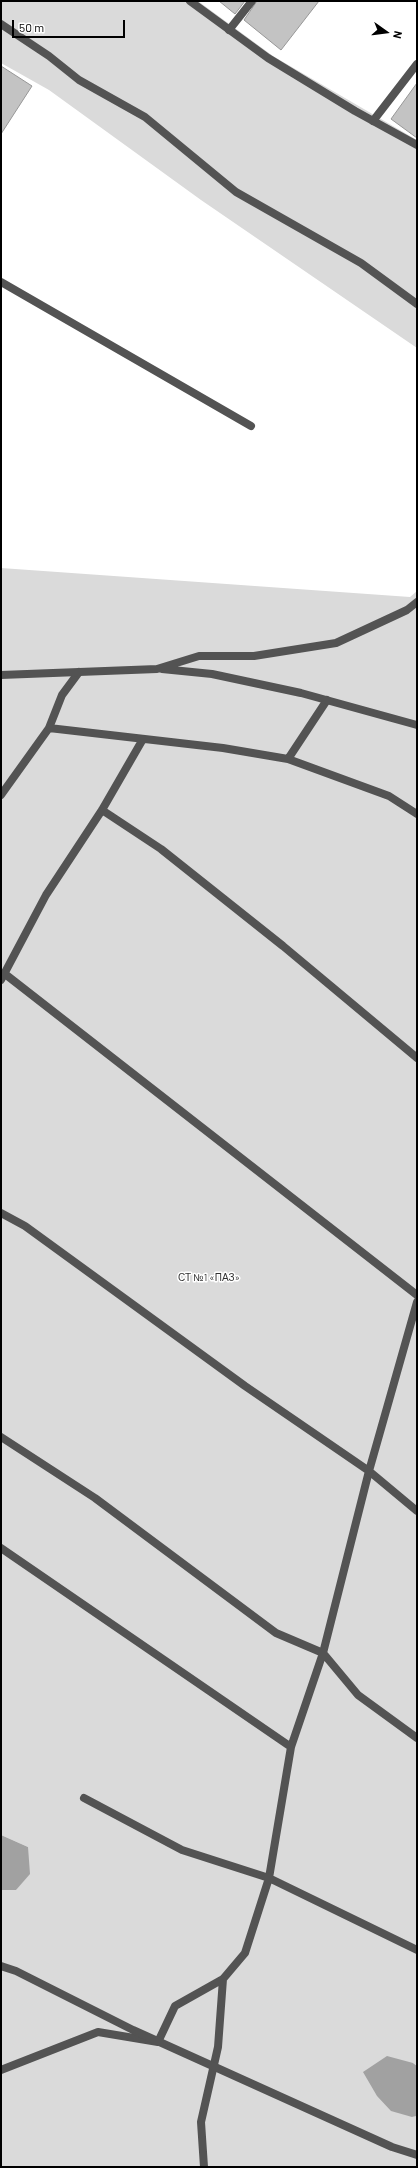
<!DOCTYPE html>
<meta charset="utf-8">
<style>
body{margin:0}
#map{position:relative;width:418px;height:2168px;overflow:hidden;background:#fff;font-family:Barlow,sans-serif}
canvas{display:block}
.frame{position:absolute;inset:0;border:2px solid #000;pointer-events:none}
.north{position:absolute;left:366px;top:12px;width:40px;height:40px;-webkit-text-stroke:3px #fff;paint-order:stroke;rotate:104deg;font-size:11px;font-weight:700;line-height:16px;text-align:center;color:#000}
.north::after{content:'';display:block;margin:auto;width:14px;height:18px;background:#000;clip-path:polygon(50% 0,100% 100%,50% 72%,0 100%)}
.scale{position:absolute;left:12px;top:20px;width:113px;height:18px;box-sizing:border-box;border:2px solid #000;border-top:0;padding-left:5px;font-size:12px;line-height:14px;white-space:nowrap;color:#000;-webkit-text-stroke:3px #fff;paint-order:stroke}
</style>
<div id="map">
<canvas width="418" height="2168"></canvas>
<div class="frame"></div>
<div class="north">N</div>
<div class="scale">50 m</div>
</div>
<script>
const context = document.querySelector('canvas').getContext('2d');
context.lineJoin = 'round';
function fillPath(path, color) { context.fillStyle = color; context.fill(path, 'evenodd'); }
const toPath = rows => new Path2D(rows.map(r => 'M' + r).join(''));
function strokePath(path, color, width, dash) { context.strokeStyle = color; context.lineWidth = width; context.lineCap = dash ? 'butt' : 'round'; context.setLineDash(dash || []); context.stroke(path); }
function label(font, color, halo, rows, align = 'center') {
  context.font = font + ' Barlow,sans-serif'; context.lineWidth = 3; context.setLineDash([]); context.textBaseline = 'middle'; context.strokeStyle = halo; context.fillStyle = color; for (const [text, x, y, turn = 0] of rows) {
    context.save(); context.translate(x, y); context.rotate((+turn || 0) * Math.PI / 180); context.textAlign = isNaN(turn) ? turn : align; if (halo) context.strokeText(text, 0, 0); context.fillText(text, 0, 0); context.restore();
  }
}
fillPath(toPath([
 [1,1,198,1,273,56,417,140,417,348,201,200,49,90,1,63],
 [1,568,410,597,417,591,417,2066,413,2063,412,2117,417,2116,417,2167,1,2167,1,1890,16,1890,28,1847,1,1835]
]), '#dadada');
fillPath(toPath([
 [1,1835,28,1847,30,1874,16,1890,1,1890],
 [387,2056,413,2063,417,2066,417,2116,412,2117,391,2111,377,2096,363,2072]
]), '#a1a1a1');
const building = toPath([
 [219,1,245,1,235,14,219,1],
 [257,1,319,1,281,50,244,20,257,1],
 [1,66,32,86,1,134,1,66],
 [417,83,417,138,391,119,417,83]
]);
fillPath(building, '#c3c3c3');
strokePath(building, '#979797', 1);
strokePath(toPath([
 [229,30,252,1],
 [373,121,417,64],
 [1,282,251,426],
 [49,728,223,748,288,759,389,796,417,814],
 [288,759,327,700],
 [1,795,49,728,62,695,79,672],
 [102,810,161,849,283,946,417,1058],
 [5,974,417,1295],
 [1,980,46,895,102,810,143,739],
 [1,1213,25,1226,245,1386,369,1471,417,1511],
 [1,1437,95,1498,276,1633,323,1653,358,1695,417,1738],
 [1,1548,291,1747],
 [84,1798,182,1850,269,1878,417,1950],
 [1,2070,98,2032,158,2042,175,2006,223,1979,245,1953,269,1878,291,1747,323,1653,369,1471,417,1302],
 [204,2167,201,2122,218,2047,223,1979]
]), '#535353', 8);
strokePath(toPath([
 [190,1,268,58,355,111,417,145],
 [1,24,49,56,79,80,145,117,236,192,361,263,417,304],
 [162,669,212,674,301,693,417,725],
 [1,675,157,669,199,656,254,656,336,643,407,610,417,602],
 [1,1966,16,1971,133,2030,392,2147,417,2155]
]), '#535353', 8);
label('10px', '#313131', '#fff', [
 ["СТ №1 «ПАЗ»",209,1278]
]);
</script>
